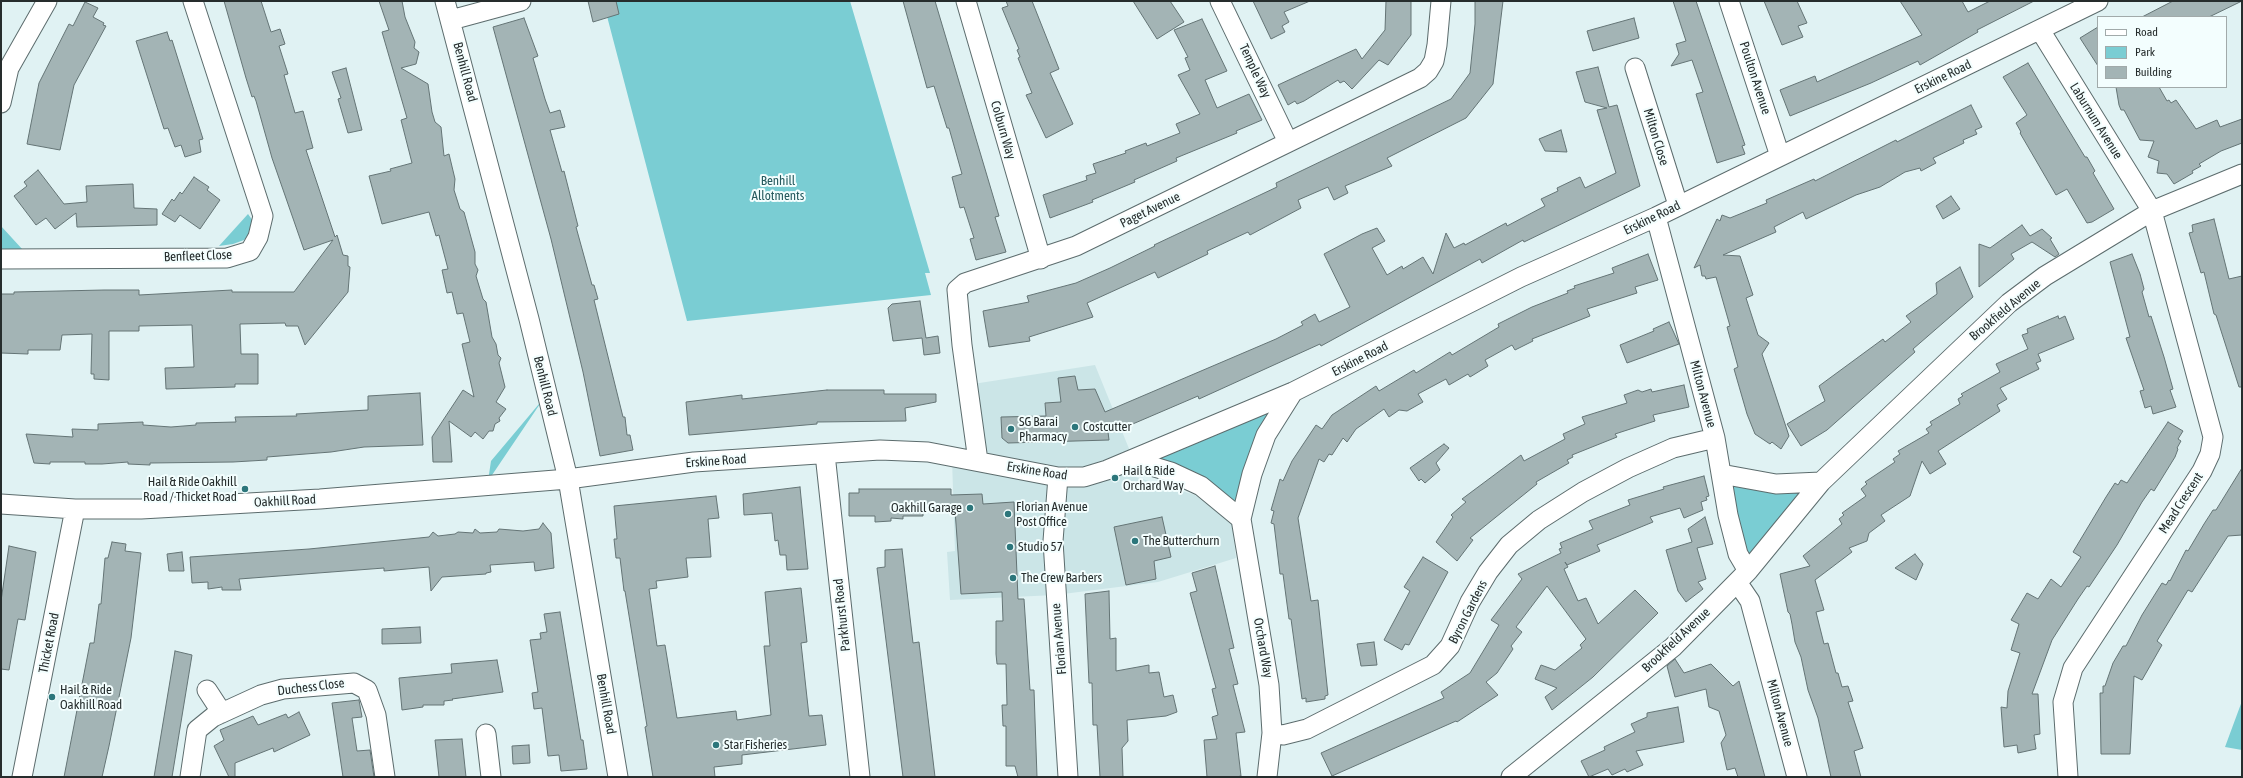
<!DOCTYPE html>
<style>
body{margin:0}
#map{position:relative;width:2243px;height:778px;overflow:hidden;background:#e0f2f3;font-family:"Asap Condensed",sans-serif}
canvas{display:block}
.frame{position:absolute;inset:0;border:2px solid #262d2d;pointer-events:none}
.legend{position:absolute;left:2097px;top:16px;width:130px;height:72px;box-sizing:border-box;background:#f3fefe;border:1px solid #a1aaaa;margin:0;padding:5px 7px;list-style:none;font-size:12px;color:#262d2d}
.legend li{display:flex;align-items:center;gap:8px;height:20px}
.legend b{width:20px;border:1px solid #a1aaaa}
</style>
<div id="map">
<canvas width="2243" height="778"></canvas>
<div class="frame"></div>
<ul class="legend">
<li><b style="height:5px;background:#fff"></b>Road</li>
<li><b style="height:11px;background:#7acdd3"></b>Park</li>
<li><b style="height:11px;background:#a3b4b5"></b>Building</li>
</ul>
</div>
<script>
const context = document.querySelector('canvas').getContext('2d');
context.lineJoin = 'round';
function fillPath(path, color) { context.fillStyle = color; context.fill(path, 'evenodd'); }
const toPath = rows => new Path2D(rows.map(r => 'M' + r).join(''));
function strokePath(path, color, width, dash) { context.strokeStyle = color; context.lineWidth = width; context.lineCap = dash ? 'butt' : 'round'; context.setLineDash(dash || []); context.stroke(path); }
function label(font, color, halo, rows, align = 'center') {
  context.font = font + ' "Asap Condensed",sans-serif'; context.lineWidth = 4; context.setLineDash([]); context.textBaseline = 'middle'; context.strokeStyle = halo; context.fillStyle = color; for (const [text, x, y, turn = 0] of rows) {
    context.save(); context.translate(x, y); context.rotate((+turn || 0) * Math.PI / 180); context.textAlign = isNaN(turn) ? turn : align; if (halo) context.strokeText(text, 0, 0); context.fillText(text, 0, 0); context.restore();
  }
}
fillPath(toPath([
 [1095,365,1132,456,1136,477,1195,495,1232,523,1236,558,1158,582,1055,595,950,600,947,552,955,551,952,459,981,465,973,384]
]), '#cbe5e7');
fillPath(toPath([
 [603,1,850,1,930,273,925,273,931,295,687,321],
 [248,214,253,221,248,235,244,240,233,244,219,246],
 [1,226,23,250,1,250],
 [544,398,488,481,491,461],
 [1285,399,1239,513,1141,459],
 [1725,477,1813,486,1748,565],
 [2242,701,2242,750,2225,747]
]), '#7acdd3');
const building = toPath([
 [224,1,261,1,271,32,280,29,285,44,279,46,288,74,284,75,295,113,303,111,313,148,306,150,335,237,337,235,343,255,348,256,348,266,350,267,348,292,305,345,298,326,286,326,285,323,240,324,241,354,258,354,258,384,235,384,235,387,166,389,165,368,194,367,192,325,139,326,139,331,109,331,109,380,94,379,94,374,91,374,92,334,62,335,60,350,28,350,28,354,1,353,1,294,14,294,14,292,104,290,139,290,139,295,232,290,232,292,294,292,333,240,304,250,272,158,256,101,254,96,252,97,246,78,224,1],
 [379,1,402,1,405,17,415,42,414,48,419,52,416,64,401,68,428,84,432,112,435,122,441,127,444,156,449,154,455,179,454,190,460,209,464,212,475,252,475,264,478,270,476,276,483,299,486,302,492,337,496,344,498,355,501,358,499,363,505,387,496,402,506,409,499,418,500,421,495,424,493,431,489,431,483,439,475,432,471,437,449,421,452,462,433,462,432,437,463,390,474,397,462,344,470,342,463,313,457,314,452,292,447,293,442,270,448,269,439,235,436,236,429,212,382,224,369,176,391,171,390,169,412,163,401,120,407,118,382,32,389,30,379,1],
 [588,1,616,1,619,14,593,22,588,1],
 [903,1,935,1,999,216,995,217,1006,252,976,260,970,239,974,238,964,207,960,208,952,177,962,174,949,128,947,128,934,86,927,88,903,1],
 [1006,1,1032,1,1059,69,1050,73,1073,124,1046,138,1026,95,1032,93,1018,58,1020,57,1017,50,1019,49,1002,8,1008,6,1006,1],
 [1133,1,1170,1,1184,22,1157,39,1133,1],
 [1253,1,1310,1,1284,12,1289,22,1282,26,1285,32,1271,39,1253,1],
 [1386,1,1411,1,1411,35,1388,65,1379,60,1352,89,1344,81,1340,83,1338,80,1304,101,1297,104,1295,101,1288,105,1278,85,1356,49,1362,59,1385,30,1386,1],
 [1475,1,1503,1,1493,84,1466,118,1387,158,1392,166,1345,186,1348,193,1334,200,1328,187,1298,200,1301,208,1250,235,1248,232,1207,251,1208,254,1158,278,1155,272,1087,303,1093,317,1029,337,1030,341,989,347,983,311,1029,302,1027,296,1076,283,1110,268,1155,246,1154,245,1277,187,1276,183,1451,99,1470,73,1475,24,1475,1],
 [1673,1,1696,1,1745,145,1742,146,1745,154,1717,163,1696,94,1703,92,1692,60,1671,66,1679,54,1676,44,1686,41,1673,1],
 [1764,1,1797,1,1807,23,1798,26,1803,37,1782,45,1764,1],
 [1900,1,1962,1,1968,12,1990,1,2034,1,1977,30,1978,32,1920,65,1918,61,1871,83,1790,116,1780,90,1815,76,1817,82,1922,35,1900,1],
 [2173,1,2242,1,2209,17,2142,17,2173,1],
 [85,2,98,8,93,17,104,23,103,25,106,26,74,85,60,150,27,144,39,83,69,24,73,26,85,2],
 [524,18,538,56,533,58,545,99,550,113,560,110,565,127,550,130,562,172,564,171,578,226,576,227,592,285,594,285,598,299,594,300,623,417,625,417,627,435,630,435,633,450,600,456,583,372,551,239,493,27,524,18],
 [1634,18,1639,38,1593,51,1587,31,1634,18],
 [1202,19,1227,71,1205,80,1217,108,1249,94,1262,120,1236,131,1237,133,1176,158,1177,161,1134,180,1135,182,1092,200,1093,202,1050,218,1043,195,1087,180,1086,176,1096,173,1093,164,1126,153,1125,151,1146,143,1147,146,1180,133,1176,124,1200,114,1178,75,1190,70,1185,58,1188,57,1174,30,1202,19],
 [2098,27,2098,66,2080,38,2098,27],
 [167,32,170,41,172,40,203,139,199,140,201,152,185,157,181,145,175,147,168,128,164,129,136,41,167,32],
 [2028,63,2085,157,2087,157,2095,171,2093,173,2114,209,2092,222,2087,223,2067,189,2056,195,2020,133,2021,132,2016,123,2027,115,2003,77,2028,63],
 [1598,67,1609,107,1617,105,1640,186,1524,242,1523,240,1482,263,1480,259,1321,346,1320,344,1199,399,1198,396,1114,432,1108,432,1109,440,1008,443,1002,438,1001,417,1046,416,1045,403,1061,402,1058,378,1075,376,1078,390,1095,389,1105,412,1276,339,1303,325,1301,322,1315,314,1319,322,1350,307,1324,254,1362,234,1377,228,1385,241,1372,248,1387,275,1402,266,1403,269,1423,257,1433,274,1446,233,1454,248,1464,243,1465,245,1506,223,1507,226,1545,206,1541,199,1558,191,1557,188,1580,177,1585,188,1616,173,1597,110,1607,108,1585,102,1576,72,1598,67],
 [346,68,362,130,348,133,338,99,341,98,332,72,346,68],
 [2116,87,2159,87,2167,101,2169,100,2171,103,2176,100,2196,129,2217,120,2220,127,2242,119,2242,143,2221,151,2199,164,2201,166,2192,171,2193,173,2174,184,2167,174,2157,173,2159,161,2148,157,2154,141,2140,140,2124,110,2121,110,2119,105,2116,87],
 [1971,105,1982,127,1975,130,1977,134,1963,140,1964,143,1933,158,1936,163,1921,171,1920,168,1905,172,1880,187,1856,195,1806,219,1803,212,1774,227,1776,232,1723,255,1740,256,1753,295,1746,298,1758,335,1769,343,1762,354,1789,436,1781,449,1772,442,1770,444,1755,434,1747,414,1734,369,1738,367,1727,327,1730,326,1716,277,1706,279,1705,276,1702,276,1700,265,1694,268,1717,219,1720,221,1722,215,1730,218,1767,203,1766,200,1814,179,1815,181,1896,140,1897,142,1971,105],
 [1561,130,1567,152,1545,151,1539,139,1561,130],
 [38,170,64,204,87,202,86,186,133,184,134,208,157,209,157,225,77,227,76,213,55,229,46,218,36,225,14,196,27,186,24,182,38,170],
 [194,177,209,187,207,190,220,200,200,229,180,215,175,222,162,214,172,199,174,201,180,192,182,194,194,177],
 [1951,196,1960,209,1943,219,1936,206,1951,196],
 [2214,219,2229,279,2242,276,2242,387,2239,387,2216,315,2214,314,2204,272,2201,273,2189,233,2193,232,2192,225,2214,219],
 [2022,225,2030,236,2042,229,2052,238,2050,239,2059,254,2055,257,2032,242,2011,254,2014,259,1979,287,1979,244,1990,248,2022,225],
 [1648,254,1658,280,1635,287,1637,293,1587,309,1590,316,1532,339,1533,341,1515,350,1512,345,1485,360,1488,366,1470,377,1468,374,1449,385,1446,379,1418,394,1423,402,1407,411,1399,410,1389,417,1384,409,1356,429,1347,442,1343,438,1332,455,1329,454,1324,462,1319,459,1298,518,1311,601,1318,600,1328,695,1325,696,1325,699,1306,702,1306,698,1302,699,1291,619,1289,619,1283,574,1280,574,1274,524,1271,523,1274,511,1271,510,1280,479,1283,481,1292,461,1316,425,1322,429,1332,415,1376,386,1379,391,1414,370,1416,373,1450,352,1452,355,1499,327,1498,324,1532,307,1568,293,1567,291,1575,288,1574,286,1614,273,1612,268,1648,254],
 [2132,254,2140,274,2144,289,2142,292,2149,317,2151,316,2164,357,2173,389,2170,390,2176,407,2153,414,2151,406,2145,408,2140,391,2144,390,2126,338,2130,337,2110,262,2132,254],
 [1960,267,1973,297,1913,349,1915,352,1827,430,1801,446,1787,424,1825,401,1819,386,1883,339,1885,342,1911,322,1906,316,1937,294,1936,283,1960,267],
 [920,301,926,338,938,336,940,353,924,355,922,338,893,341,888,308,892,304,920,301],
 [2058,316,2059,319,2065,316,2074,339,2038,354,2041,361,2036,363,2039,369,2000,388,2007,399,1997,405,2000,411,1938,451,1946,464,1930,474,1922,461,1910,496,1881,515,1885,521,1869,533,1867,541,1849,548,1852,552,1815,580,1824,610,1816,612,1824,644,1828,643,1836,673,1838,673,1842,687,1848,686,1853,701,1848,702,1863,748,1854,751,1861,777,1831,777,1818,718,1808,690,1801,657,1795,642,1792,624,1790,614,1788,612,1780,574,1810,566,1803,556,1842,524,1839,519,1844,515,1842,513,1866,496,1861,489,1867,484,1865,482,1895,462,1893,459,1900,454,1898,451,1929,433,1926,429,1932,425,1930,422,1960,404,1958,399,1963,396,1961,394,2000,372,1996,364,2028,349,2022,335,2028,333,2027,329,2058,316],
 [1669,322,1679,344,1627,363,1620,345,1654,331,1653,329,1669,322],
 [1684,385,1689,407,1653,415,1655,421,1615,434,1617,437,1572,455,1573,457,1567,460,1569,463,1536,482,1537,484,1470,538,1473,540,1457,561,1436,542,1453,517,1451,515,1466,502,1462,499,1521,455,1524,461,1565,439,1563,434,1585,424,1582,417,1627,403,1624,395,1638,390,1642,392,1651,389,1652,392,1684,385],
 [827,390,884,390,884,394,936,394,936,402,905,408,906,421,817,422,817,424,689,435,686,402,742,395,742,399,827,390],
 [420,393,423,445,364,447,331,452,267,457,267,460,233,462,150,463,150,465,128,464,128,462,102,464,85,464,85,462,50,462,50,464,34,463,26,434,73,437,72,429,98,430,98,424,143,422,143,425,171,427,196,425,196,423,236,422,235,417,297,416,296,414,368,410,368,396,420,393],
 [2168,422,2183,431,2178,439,2181,441,2177,448,2178,449,2175,457,2154,491,2151,489,2142,502,2117,545,2089,587,2087,586,2078,599,2052,640,2032,694,2038,694,2040,734,2034,735,2036,749,2018,753,2017,745,2004,747,2001,707,2007,708,2008,691,2020,653,2011,650,2019,624,2011,620,2027,593,2038,599,2051,579,2061,587,2081,557,2073,552,2106,497,2115,483,2118,485,2121,480,2127,483,2168,422],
 [1444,444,1449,448,1436,463,1440,470,1425,483,1421,479,1419,481,1410,468,1444,444],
 [2242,468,2242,535,2228,536,2192,592,2188,590,2157,641,2162,645,2142,680,2134,676,2130,754,2101,754,2100,693,2103,693,2103,686,2105,686,2113,663,2123,646,2126,646,2142,615,2162,583,2166,585,2169,580,2170,581,2186,550,2188,551,2204,524,2213,510,2216,510,2242,468],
 [1704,476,1709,496,1706,497,1707,500,1701,502,1703,510,1684,518,1680,508,1650,517,1653,522,1597,545,1600,551,1567,565,1565,562,1568,567,1564,569,1578,601,1586,598,1598,624,1635,590,1658,613,1593,677,1552,710,1545,697,1557,688,1535,679,1541,665,1555,670,1582,648,1580,645,1586,639,1547,586,1516,627,1522,632,1511,646,1513,649,1497,673,1486,682,1498,695,1457,722,1456,721,1332,776,1321,753,1444,698,1441,692,1470,673,1499,625,1491,620,1522,579,1518,574,1561,553,1559,549,1562,548,1560,543,1593,529,1589,521,1630,505,1628,500,1664,489,1663,487,1704,476],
 [800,487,808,569,787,570,786,555,780,555,778,540,775,541,772,513,744,515,743,494,800,487],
 [859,489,951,489,951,495,982,494,983,504,1014,502,1018,599,1024,599,1030,690,1034,690,1037,777,1018,777,1015,766,1006,766,1006,726,1003,726,1002,705,1007,705,1006,664,997,664,996,654,996,621,1003,621,1002,592,961,594,955,510,923,510,923,516,903,516,903,519,891,518,891,521,875,522,875,516,849,516,849,493,859,493,859,489],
 [716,496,719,518,708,519,711,557,686,558,688,577,656,581,657,588,649,589,657,646,665,645,677,718,736,711,737,720,771,715,764,646,770,646,765,592,801,588,807,642,801,643,809,716,822,715,826,745,742,755,742,764,714,767,715,777,653,777,645,727,647,726,625,591,624,591,620,558,616,558,614,539,617,539,614,506,716,496],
 [1162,517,1171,557,1154,561,1156,579,1126,585,1114,527,1162,517],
 [1705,517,1713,544,1697,548,1706,579,1698,582,1703,589,1686,602,1678,591,1666,550,1692,542,1688,529,1705,517],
 [543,523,551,533,554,568,535,571,534,562,490,565,491,572,486,573,486,574,442,577,431,591,429,567,384,571,384,568,239,579,241,590,222,590,222,587,208,589,208,582,192,583,190,557,309,549,429,537,433,532,438,536,455,534,458,532,473,533,475,529,480,533,497,532,499,529,523,531,539,529,543,523],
 [112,542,126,544,125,551,141,553,131,638,109,746,102,777,64,777,90,643,94,643,99,604,101,604,105,558,108,558,112,542],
 [9,546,36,552,25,620,18,619,9,670,1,669,1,601,9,546],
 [902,549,913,643,919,642,935,777,903,777,877,568,885,567,885,550,902,549],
 [182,552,184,571,169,571,167,554,182,552],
 [1915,554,1923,564,1916,580,1895,568,1915,554],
 [1423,557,1448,572,1409,645,1405,644,1402,650,1384,640,1410,591,1404,587,1423,557],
 [1215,566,1234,648,1229,649,1238,684,1233,685,1245,732,1236,733,1241,776,1236,777,1207,777,1204,740,1217,739,1212,717,1218,715,1212,689,1216,688,1190,593,1197,591,1192,573,1215,566],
 [1109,591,1110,639,1116,638,1116,671,1149,665,1149,673,1159,672,1164,697,1173,695,1177,712,1166,716,1127,720,1128,741,1122,748,1123,777,1100,777,1097,725,1093,725,1092,683,1089,683,1085,594,1109,591],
 [560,612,581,740,583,740,587,769,561,771,559,755,548,756,542,708,534,709,532,693,538,692,530,640,541,639,540,633,547,632,544,614,560,612],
 [420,627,421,643,382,644,382,629,420,627],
 [1374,642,1377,665,1361,666,1357,644,1374,642],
 [175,651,192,655,172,777,154,777,175,651],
 [1675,659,1684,673,1711,664,1733,686,1739,681,1765,777,1738,777,1735,768,1727,770,1721,743,1726,735,1719,711,1709,707,1706,689,1675,697,1667,666,1675,659],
 [497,660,503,692,452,699,453,700,444,701,444,705,423,705,423,707,402,710,399,678,452,673,451,664,497,660],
 [359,700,362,717,352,718,357,751,370,750,374,777,343,777,332,703,359,700],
 [1678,707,1684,742,1636,751,1643,765,1627,772,1625,769,1612,775,1608,769,1589,777,1581,761,1605,750,1604,747,1635,732,1631,724,1647,717,1647,713,1678,707],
 [299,712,310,735,274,752,273,748,235,763,235,777,229,777,214,746,224,740,220,730,253,716,258,725,286,714,288,718,299,712],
 [462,739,466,777,439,777,435,740,462,739],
 [529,745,530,763,513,764,512,746,529,745]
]);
fillPath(building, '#a3b4b5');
strokePath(building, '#647475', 1);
const minor = toPath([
 [445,1,529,319,568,479,618,777],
 [966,1,1041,259],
 [1220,1,1288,142],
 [1729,1,1780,156],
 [451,20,521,1],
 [2040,30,2152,211,2213,437,2210,454,2202,471,2073,668,2063,702,2068,777],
 [1635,68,1678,205],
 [1,103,9,68,47,1],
 [1656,217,1715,438,1728,515,1738,554,1748,571],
 [1,259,227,258,250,251,258,237,263,216,193,1],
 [825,454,860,777],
 [1131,460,1171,472,1201,486,1241,519],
 [978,461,962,345,957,290,965,283,1076,246,1420,78,1428,71,1434,61,1437,45,1441,1],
 [1721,474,1776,484,1821,482],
 [1058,477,1053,541,1068,777],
 [1,504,75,509,141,509,320,499,568,479,694,462,880,450,928,452,1058,477,1084,477,1107,470,1293,392,1521,277,1656,217,2098,1],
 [1737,582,1750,601,1797,777],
 [207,690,222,713],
 [1272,733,1283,735,1307,729,1433,665,1450,646,1470,602,1488,572,1509,545,1539,520,1583,492,1628,468,1673,448,1715,438],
 [486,734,491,777],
 [22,777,75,509],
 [190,777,197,730,213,717,261,695,283,689,354,683,367,690,376,715,385,777],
 [1267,777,1272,733,1269,685,1241,519,1252,474,1266,435,1293,392],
 [1511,777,1673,647,1748,571,1821,482,2009,303,2045,276,2152,211,2242,174]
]);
strokePath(minor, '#5c6c6d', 21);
strokePath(minor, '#fff', 19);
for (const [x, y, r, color] of [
 [1075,427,4,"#2c767b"],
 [1011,429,4,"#2c767b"],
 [1115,478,4,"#2c767b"],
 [245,489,4,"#2c767b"],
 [970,508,4,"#2c767b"],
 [1008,514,4,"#2c767b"],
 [1135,541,4,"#2c767b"],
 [1010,547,4,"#2c767b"],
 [1013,578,4,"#2c767b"],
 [52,697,4,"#2c767b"],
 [716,745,4,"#2c767b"]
]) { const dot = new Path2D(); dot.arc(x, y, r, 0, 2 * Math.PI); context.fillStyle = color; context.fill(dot); strokePath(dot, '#f3fefe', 1.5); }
label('13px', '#262d2d', '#f3fefe', [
 ["Temple Way",1255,71,65],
 ["Benhill Road",465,72,75],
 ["Erskine Road",1943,77,-26],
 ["Poulton Avenue",1755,78,72],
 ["Laburnum Avenue",2096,121,58],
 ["Colburn Way",1003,130,74],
 ["Milton Close",1656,137,73],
 ["Paget Avenue",1150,210,-26],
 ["Erskine Road",1652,218,-26],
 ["Benfleet Close",198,256,-2],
 ["Brookfield Avenue",2005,310,-40],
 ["Erskine Road",1360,359,-27],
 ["Benhill Road",545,386,76],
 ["Milton Avenue",1703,394,75],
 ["Erskine Road",716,461,-4],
 ["Erskine Road",1037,471,9],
 ["Oakhill Road",285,501,-3],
 ["Mead Crescent",2181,503,-57],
 ["Byron Gardens",1468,612,-63],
 ["Parkhurst Road",842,615,-96],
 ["Florian Avenue",1059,639,-95],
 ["Brookfield Avenue",1676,640,-43],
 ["Thicket Road",49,643,-79],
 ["Orchard Way",1263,648,80],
 ["Duchess Close",311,687,-7],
 ["Benhill Road",606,704,80],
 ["Milton Avenue",1780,713,75]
]);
label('13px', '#265a5e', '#f3fefe', [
 ["Benhill",778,181],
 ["Allotments",778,196]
]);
label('13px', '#262d2d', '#f3fefe', [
 ["SG Barai",1019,422],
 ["Pharmacy",1019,437],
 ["Costcutter",1083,427],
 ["Hail & Ride",1123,471],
 ["Orchard Way",1123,486],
 ["Hail & Ride Oakhill",237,482,"right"],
 ["Road / Thicket Road",237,497,"right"],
 ["Florian Avenue",1016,507],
 ["Post Office",1016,522],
 ["Oakhill Garage",962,508,"right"],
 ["The Butterchurn",1143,541],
 ["Studio 57",1018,547],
 ["The Crew Barbers",1021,578],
 ["Hail & Ride",60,690],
 ["Oakhill Road",60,705],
 ["Star Fisheries",724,745]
], 'left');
</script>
